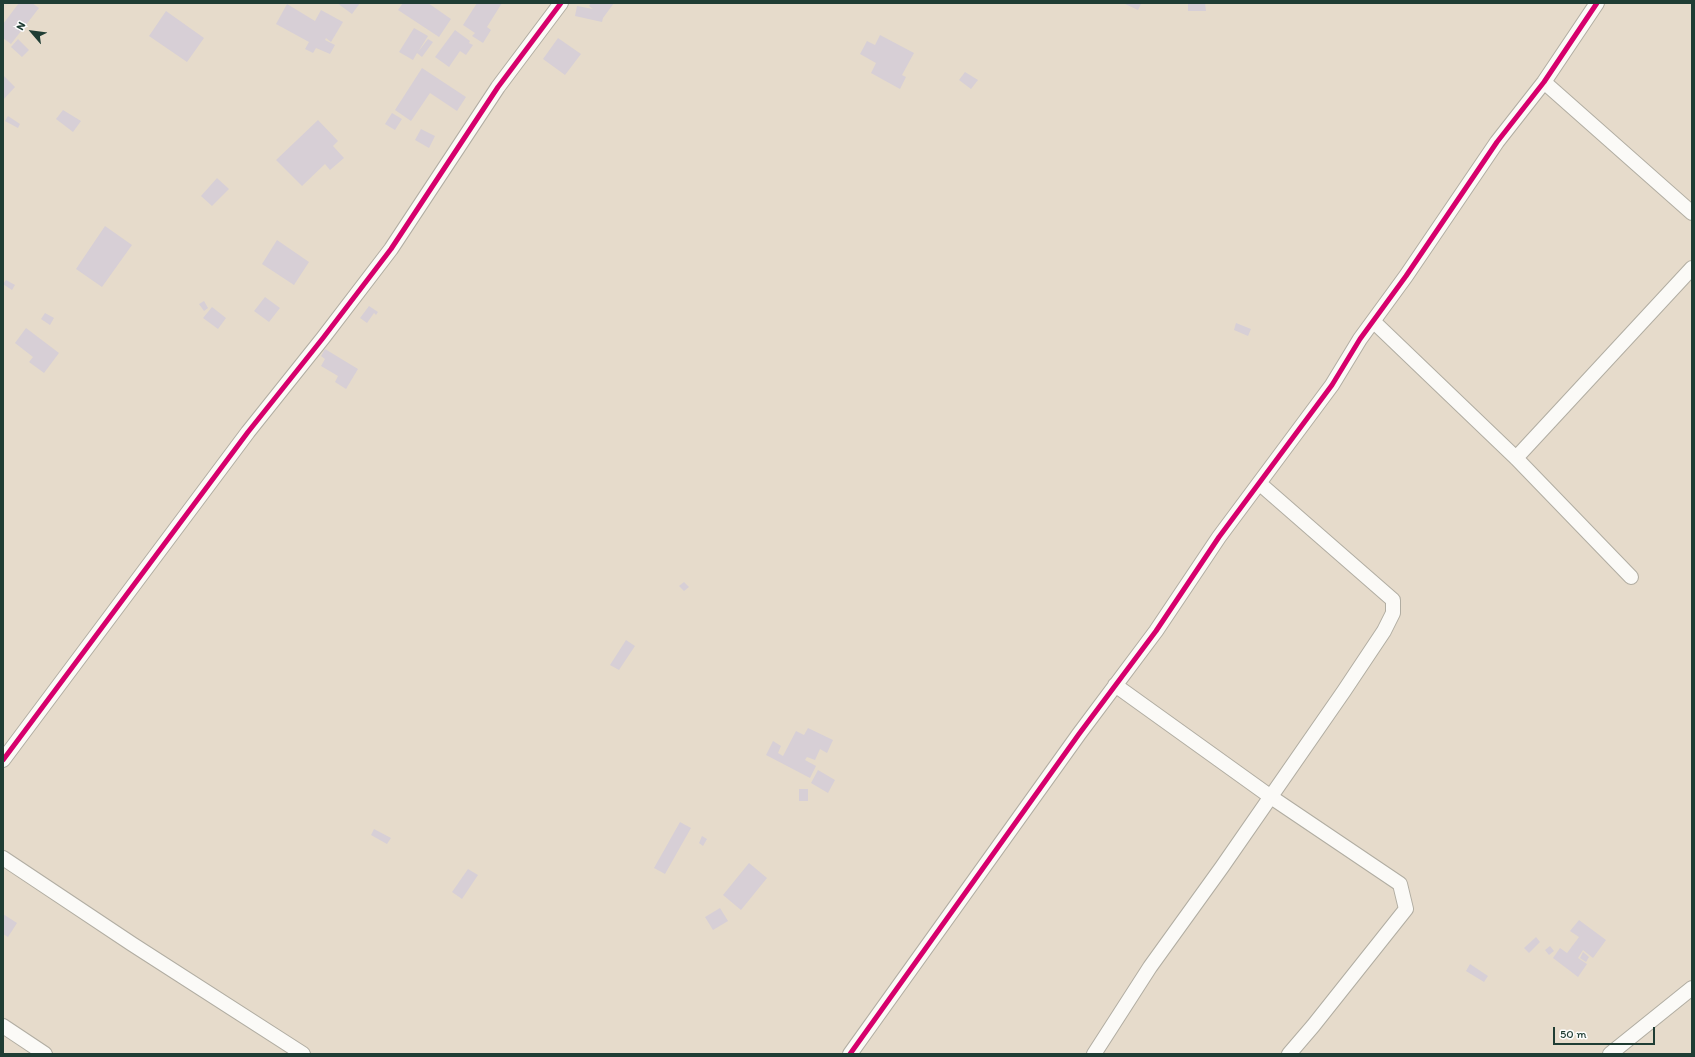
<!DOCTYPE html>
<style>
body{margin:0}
#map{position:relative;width:1695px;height:1057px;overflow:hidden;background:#e6dbcb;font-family:Itim,sans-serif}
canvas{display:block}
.frame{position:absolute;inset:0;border:4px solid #1f3d34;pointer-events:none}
.north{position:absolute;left:12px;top:12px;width:40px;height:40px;-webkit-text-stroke:3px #fff;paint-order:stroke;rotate:298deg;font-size:11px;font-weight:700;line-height:16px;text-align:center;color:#1f3d34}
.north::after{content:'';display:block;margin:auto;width:14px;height:18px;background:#1f3d34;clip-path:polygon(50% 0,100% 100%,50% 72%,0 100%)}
.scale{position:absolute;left:1553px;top:1027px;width:102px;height:18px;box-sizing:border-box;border:2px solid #1f3d34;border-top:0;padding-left:5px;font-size:12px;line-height:14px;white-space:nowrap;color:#1f3d34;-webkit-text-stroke:3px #fff;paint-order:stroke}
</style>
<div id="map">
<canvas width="1695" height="1057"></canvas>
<div class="frame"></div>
<div class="north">N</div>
<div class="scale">50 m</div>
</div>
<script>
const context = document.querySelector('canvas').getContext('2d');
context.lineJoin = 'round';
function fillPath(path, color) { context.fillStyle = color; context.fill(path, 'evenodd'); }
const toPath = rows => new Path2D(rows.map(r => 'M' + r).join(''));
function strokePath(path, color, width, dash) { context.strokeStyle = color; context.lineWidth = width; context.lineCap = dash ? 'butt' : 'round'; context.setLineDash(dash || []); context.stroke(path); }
fillPath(toPath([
 [19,3,32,3,39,8,11,44,3,38,3,24],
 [337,3,360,3,352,14],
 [403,3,428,3,451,19,439,37,398,10],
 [477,3,502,3,487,27,491,30,483,43,472,36,475,33,463,25],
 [591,3,614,3,603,18,602,22,575,16,577,6,593,9,589,6],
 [1123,3,1140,3,1141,4,1138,10],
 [1188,3,1205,3,1206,11,1188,11],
 [287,4,315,21,321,10,343,22,331,42,326,38,325,40,335,45,330,54,316,48,313,53,305,49,309,42,276,24],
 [166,11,204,38,187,62,149,36],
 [414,28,428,36,418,52,428,39,433,42,422,57,417,53,413,60,399,52],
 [455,30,470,41,469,43,473,45,466,55,460,51,449,67,435,57],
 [880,35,914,53,902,75,906,77,900,89,871,73,876,63,860,54,867,41,875,45],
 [558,38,581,54,565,75,543,59],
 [18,39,29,50,22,57,11,47],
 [422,68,466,97,457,111,430,93,411,121,395,110],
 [965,72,978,80,971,89,959,80],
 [3,75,15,87,3,100],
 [63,110,81,121,73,132,56,119],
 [392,113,402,119,395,130,385,124],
 [8,116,20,124,18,128,5,121],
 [318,120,338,141,333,146,344,158,330,170,325,164,302,186,276,160],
 [421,129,435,136,429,148,415,140],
 [217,178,229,189,212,206,201,196],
 [105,226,132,245,102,287,76,269],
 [277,240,309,262,294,285,262,264],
 [6,280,15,285,12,290,3,284],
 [265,297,280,308,269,322,254,311],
 [204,301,208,308,204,311,199,304],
 [369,306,378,312,376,315,374,313,367,323,360,318],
 [212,307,226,318,218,329,203,318],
 [45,313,54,318,50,325,41,319],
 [1236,323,1251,329,1248,336,1234,330],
 [26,328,59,353,44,373,29,362,33,357,15,343],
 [325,349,358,369,346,389,335,382,338,376,321,366,325,359,321,356],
 [684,582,689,587,684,591,679,586],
 [626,640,635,646,619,670,610,665],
 [808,728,833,740,827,753,820,749,815,760,807,757,805,760,816,766,810,778,766,755,773,741,781,746,778,753,783,756,796,731,804,735],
 [818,770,835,780,828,793,811,783],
 [799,789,808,789,808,801,799,801],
 [680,822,691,828,665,874,654,868],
 [374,829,391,838,387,844,371,835],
 [702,836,707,839,703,846,699,843],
 [749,863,767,878,741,910,723,895],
 [468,869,478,875,462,899,452,892],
 [720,908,728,921,713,930,705,917],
 [3,914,17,923,8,937,3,934],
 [1579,920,1606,940,1593,958,1583,950,1578,958,1587,964,1578,977,1553,958,1560,948,1567,953,1579,937,1570,931],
 [1536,937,1540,942,1529,953,1524,948],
 [1550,946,1554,951,1549,955,1545,950],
 [1583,952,1589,957,1586,962,1580,958],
 [1470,964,1488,976,1484,982,1466,971]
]), '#d7cfd6');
const minor = toPath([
 [1544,82,1692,213],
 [1373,321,1516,458,1631,577],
 [1516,458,1692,268],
 [1115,685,1271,797,1400,884,1406,909,1313,1026,1289,1054],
 [3,760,248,432,323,338,391,249,498,87,561,3],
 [3,858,132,944,303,1054],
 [3,1026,45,1054],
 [850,1054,1079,734,1156,631,1219,537,1332,385,1360,339,1406,276,1497,142,1544,82,1597,3],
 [1094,1054,1150,967,1222,867,1344,691,1384,631,1393,613,1393,600,1259,483],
 [1610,1054,1692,988]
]);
strokePath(minor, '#b1ada2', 16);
strokePath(minor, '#fbfaf7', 14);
strokePath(toPath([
 [3,760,248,432,323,338,391,249,498,87,561,3],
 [850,1054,1079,734,1156,631,1219,537,1332,385,1360,339,1406,276,1497,142,1544,82,1597,3]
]), '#d6006c', 5);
</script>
